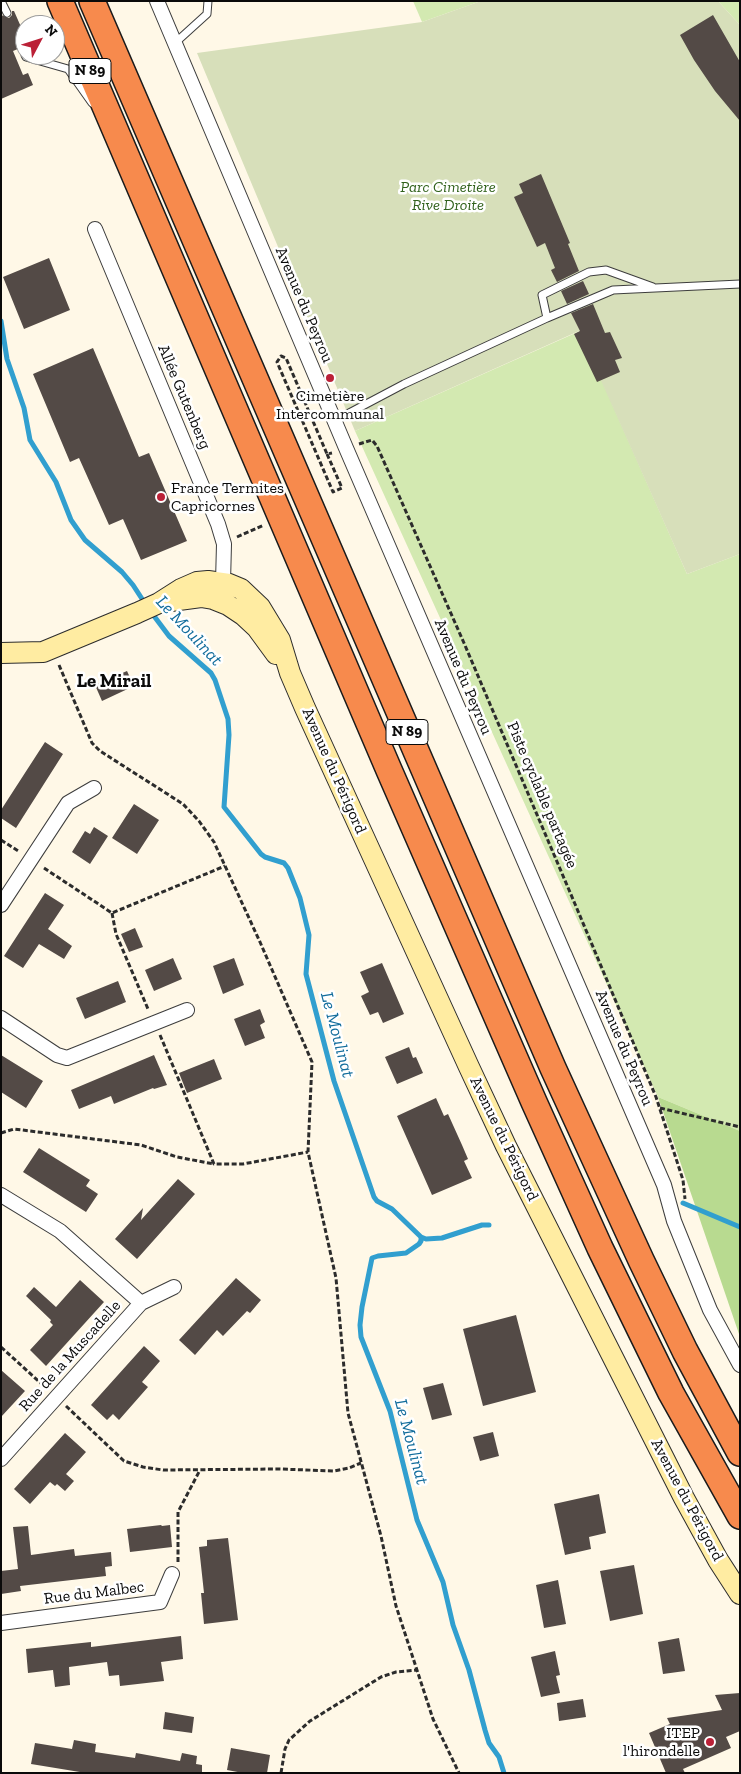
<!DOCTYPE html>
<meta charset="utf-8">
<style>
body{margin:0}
#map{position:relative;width:741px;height:1774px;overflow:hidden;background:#fff8e7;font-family:"Zilla Slab",serif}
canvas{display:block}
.frame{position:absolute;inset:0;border:2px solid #0a0a0a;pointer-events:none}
.north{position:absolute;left:15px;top:15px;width:50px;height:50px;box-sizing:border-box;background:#fff;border:1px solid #9d9d9d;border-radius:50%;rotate:50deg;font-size:14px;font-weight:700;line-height:20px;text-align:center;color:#0a0a0a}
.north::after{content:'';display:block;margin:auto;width:18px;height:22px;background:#bb2137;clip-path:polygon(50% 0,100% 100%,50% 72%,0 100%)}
</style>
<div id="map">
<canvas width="741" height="1774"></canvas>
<div class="frame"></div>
<div class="north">N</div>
</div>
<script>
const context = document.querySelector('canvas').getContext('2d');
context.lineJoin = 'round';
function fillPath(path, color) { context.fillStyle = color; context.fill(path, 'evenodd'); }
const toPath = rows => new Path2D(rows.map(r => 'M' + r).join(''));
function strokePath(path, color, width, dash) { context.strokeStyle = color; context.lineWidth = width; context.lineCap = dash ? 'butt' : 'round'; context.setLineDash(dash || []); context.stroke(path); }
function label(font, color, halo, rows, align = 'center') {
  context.font = font + ' "Zilla Slab",serif'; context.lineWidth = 5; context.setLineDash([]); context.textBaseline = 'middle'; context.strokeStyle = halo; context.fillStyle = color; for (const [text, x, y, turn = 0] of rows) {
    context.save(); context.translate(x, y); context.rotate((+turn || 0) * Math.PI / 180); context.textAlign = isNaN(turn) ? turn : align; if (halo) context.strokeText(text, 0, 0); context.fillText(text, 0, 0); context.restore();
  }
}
fillPath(toPath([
 [413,1,481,1,422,22],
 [718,1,740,1,740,25],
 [580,331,687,574,740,554,740,1131,658,1097,355,431]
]), '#d3e9b1');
fillPath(toPath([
 [658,1097,740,1131,739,1334]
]), '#b8da90');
fillPath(toPath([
 [481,1,718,1,740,25,740,554,687,574,579,331,355,431,197,53,422,22]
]), '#d7dfba');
strokePath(toPath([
 [1,321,7,359,24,408,30,440,56,482,71,520,85,540,122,572,133,585,146,605],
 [151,612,169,636,211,673,215,680,228,719,229,735,224,807,261,854,265,857,284,863,288,868,300,898,309,935,306,974,334,1081,374,1197,377,1201,392,1209,421,1237,426,1239,442,1238,482,1225,489,1225],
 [683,1203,740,1227],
 [421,1237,421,1241,419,1244,406,1253,378,1256,372,1258,362,1307,360,1325,361,1337,390,1411,417,1520,443,1582,453,1625,469,1670,485,1730,489,1743,499,1757,504,1773]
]), '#319fcf', 5);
fillPath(toPath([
 [12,11,14,11,25,36,25,46,13,51,23,75,28,73,33,85,1,99,1,15,9,18,12,15],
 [713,15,740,62,740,121,715,91,694,60,680,35],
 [541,174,570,243,568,244,579,271,557,282,551,270,555,268,545,243,537,247,514,197,523,193,519,184],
 [49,258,70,310,24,329,3,277],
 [583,281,589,294,567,304,561,291],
 [593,304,605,333,610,332,622,358,615,360,620,372,597,382,574,334,580,331,571,313],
 [93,348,139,457,149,453,187,541,141,560,123,519,109,525,79,458,70,462,33,374],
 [127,671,134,686,102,701,95,685],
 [45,742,63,754,16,828,1,818,1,810],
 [134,804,159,820,137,854,112,838],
 [94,827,108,836,90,864,72,852,85,831,90,834],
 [45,893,64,905,48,929,72,946,64,959,39,944,23,968,4,956],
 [135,928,143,947,129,952,121,934],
 [173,958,182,979,154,991,145,970],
 [234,958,244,985,223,994,213,966],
 [382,963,404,1014,383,1023,378,1012,370,1015,361,996,369,992,360,972],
 [118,981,126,1002,85,1019,76,998],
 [260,1009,265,1022,260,1025,265,1038,245,1046,234,1019],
 [409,1047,413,1058,416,1057,423,1073,397,1084,385,1057],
 [1,1055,43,1081,26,1108,1,1092],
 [154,1055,167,1085,154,1089,153,1088,114,1104,111,1096,79,1109,71,1090],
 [214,1059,222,1079,187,1093,179,1073],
 [436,1098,444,1116,448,1114,462,1145,468,1159,464,1161,472,1178,432,1195,397,1116],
 [39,1148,90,1180,86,1186,98,1194,86,1212,23,1172],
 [178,1179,195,1194,137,1259,115,1239,143,1208,141,1220],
 [236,1278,261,1300,250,1313,247,1311,223,1336,217,1330,195,1355,179,1340],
 [80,1280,104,1302,46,1366,30,1350,53,1325,50,1322,51,1320,26,1296,34,1287,56,1307],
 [516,1315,536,1392,483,1406,463,1329],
 [144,1346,160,1361,142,1382,148,1387,119,1420,113,1414,107,1420,91,1405],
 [1,1370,25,1391,1,1417],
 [443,1383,452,1415,432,1420,423,1388],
 [493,1432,499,1456,480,1461,473,1437],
 [65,1433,86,1452,66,1474,74,1481,65,1491,57,1484,55,1486,50,1482,30,1504,14,1489],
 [599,1494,606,1533,589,1537,591,1549,565,1555,554,1504],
 [161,1525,162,1526,170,1525,172,1547,130,1552,127,1529],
 [28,1526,31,1555,74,1549,75,1556,111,1552,112,1566,105,1567,106,1576,20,1586,21,1591,1,1594,1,1571,18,1569,13,1527],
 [228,1538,238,1620,204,1624,201,1593,204,1593,199,1547,207,1546,207,1540],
 [634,1565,643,1614,610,1621,600,1571],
 [558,1580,566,1624,544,1628,536,1585],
 [181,1636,183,1659,161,1662,164,1681,120,1686,119,1675,109,1676,107,1662,69,1667,70,1685,55,1687,53,1670,28,1673,26,1649,91,1642,91,1647],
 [679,1638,685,1671,663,1674,658,1642],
 [555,1651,560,1675,556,1676,560,1693,541,1697,531,1657],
 [740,1693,740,1731,726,1737,731,1748,683,1769,685,1773,666,1773,649,1733,670,1724,667,1718,722,1710,715,1695],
 [583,1699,586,1717,559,1721,557,1703],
 [165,1712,194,1717,192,1733,163,1729],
 [74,1740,96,1744,95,1752,135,1758,136,1753,180,1761,182,1753,197,1756,196,1764,202,1765,202,1773,86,1773,31,1764,35,1743,72,1749],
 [231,1748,270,1755,267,1773,243,1773,227,1770]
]), '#534a46');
const lane = toPath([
 [1,1,7,13],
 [175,43,207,14,208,1],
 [25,55,26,57,68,69,92,103],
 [547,318,542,295,589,272,606,270,653,287],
 [334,421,404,384,547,318,613,290,740,284]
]);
const street = toPath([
 [157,1,346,448,664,1185,674,1221,710,1310,740,1365],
 [95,229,218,524,224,544,223,582,217,590],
 [1,905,68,803,94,788],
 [1,1018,57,1055,67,1058,187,1010],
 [1,1195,60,1231,141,1303],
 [1,1459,141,1303,174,1287],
 [1,1623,160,1602,172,1574]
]);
const secondary = toPath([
 [171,601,201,597,213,599,228,605,243,615,257,628,276,654],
 [1,653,43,652,137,613,159,603,181,589,197,582,208,581,229,584,241,589,260,607,280,640,290,673,305,708,469,1067,506,1146,684,1498,718,1560,740,1594]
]);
const highway = toPath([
 [60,1,389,770,534,1102,600,1248,671,1393,740,1516],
 [92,1,553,1068,641,1260,685,1351,740,1453]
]);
strokePath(lane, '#3d3d3d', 9);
strokePath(street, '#3d3d3d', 16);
strokePath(secondary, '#2c2c2c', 22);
strokePath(highway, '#1b1b1b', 28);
strokePath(toPath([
 [359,444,372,440,377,446,464,643,575,904,656,1097,683,1180,685,1199],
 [327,454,342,488,333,492,277,362,281,356,286,358,327,454,332,453],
 [237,537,264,525],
 [59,665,92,743,100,751,183,804,199,821,214,842,260,942,312,1062,308,1152,336,1278,348,1413,381,1536,396,1606,433,1719,459,1773],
 [1,840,20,852],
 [44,868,112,913,225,866],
 [112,913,116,934,148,1009],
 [160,1035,214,1164,243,1164,308,1152],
 [660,1108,740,1127],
 [1,1133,14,1129,141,1145,177,1157,214,1164],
 [1,1347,45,1387],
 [66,1406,124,1461,143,1467,163,1470,280,1469,334,1471,349,1468,361,1463],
 [178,1562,178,1512,200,1470],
 [281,1773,285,1749,289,1740,310,1721,381,1677,396,1672,417,1670]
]), '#2c2c2c', 3, [5, 2.5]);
strokePath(lane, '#fff', 7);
strokePath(street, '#fff', 14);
strokePath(secondary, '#ffeca2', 20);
strokePath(highway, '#f78a4d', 25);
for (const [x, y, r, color] of [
 [330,378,5,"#bb2137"],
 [161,497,5,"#bb2137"],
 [710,1742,5,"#bb2137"]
]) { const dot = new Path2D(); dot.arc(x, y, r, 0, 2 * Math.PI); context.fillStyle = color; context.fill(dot); strokePath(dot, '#fff', 2); }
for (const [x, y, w] of [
 [90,71,42],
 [407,732,42]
]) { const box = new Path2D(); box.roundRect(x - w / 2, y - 12.5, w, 25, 4); context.fillStyle = '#fff'; context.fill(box); strokePath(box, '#0a0a0a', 1); }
label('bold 15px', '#0a0a0a', null, [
 ["N 89",90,71],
 ["N 89",407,732]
]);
label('italic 16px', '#30611b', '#fff', [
 ["Parc Cimetière",448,187],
 ["Rive Droite",448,205]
]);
label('16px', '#0a0a0a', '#fff', [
 ["Avenue du Peyrou",304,305,67],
 ["Allée Gutenberg",184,397,67],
 ["Avenue du Peyrou",463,677,67],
 ["Avenue du Périgord",334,771,66],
 ["Piste cyclable partagée",542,795,67],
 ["Avenue du Peyrou",624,1048,67],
 ["Avenue du Périgord",504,1139,64],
 ["Rue de la Muscadelle",70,1356,-48],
 ["Avenue du Périgord",687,1500,62],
 ["Rue du Malbec",94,1593,-7]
]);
label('16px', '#0a0a0a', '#fff', [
 ["Cimetière",330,396],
 ["Intercommunal",330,414],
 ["France Termites",171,488,"left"],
 ["Capricornes",171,506,"left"],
 ["ITEP",700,1733,"right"],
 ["l'hirondelle",700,1751,"right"]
]);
label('italic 18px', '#136d9c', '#fff', [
 ["Le Moulinat",189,631,47],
 ["Le Moulinat",337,1035,75],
 ["Le Moulinat",411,1442,75]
]);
label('bold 19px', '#0a0a0a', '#fff', [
 ["Le Mirail",114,682]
]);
</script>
